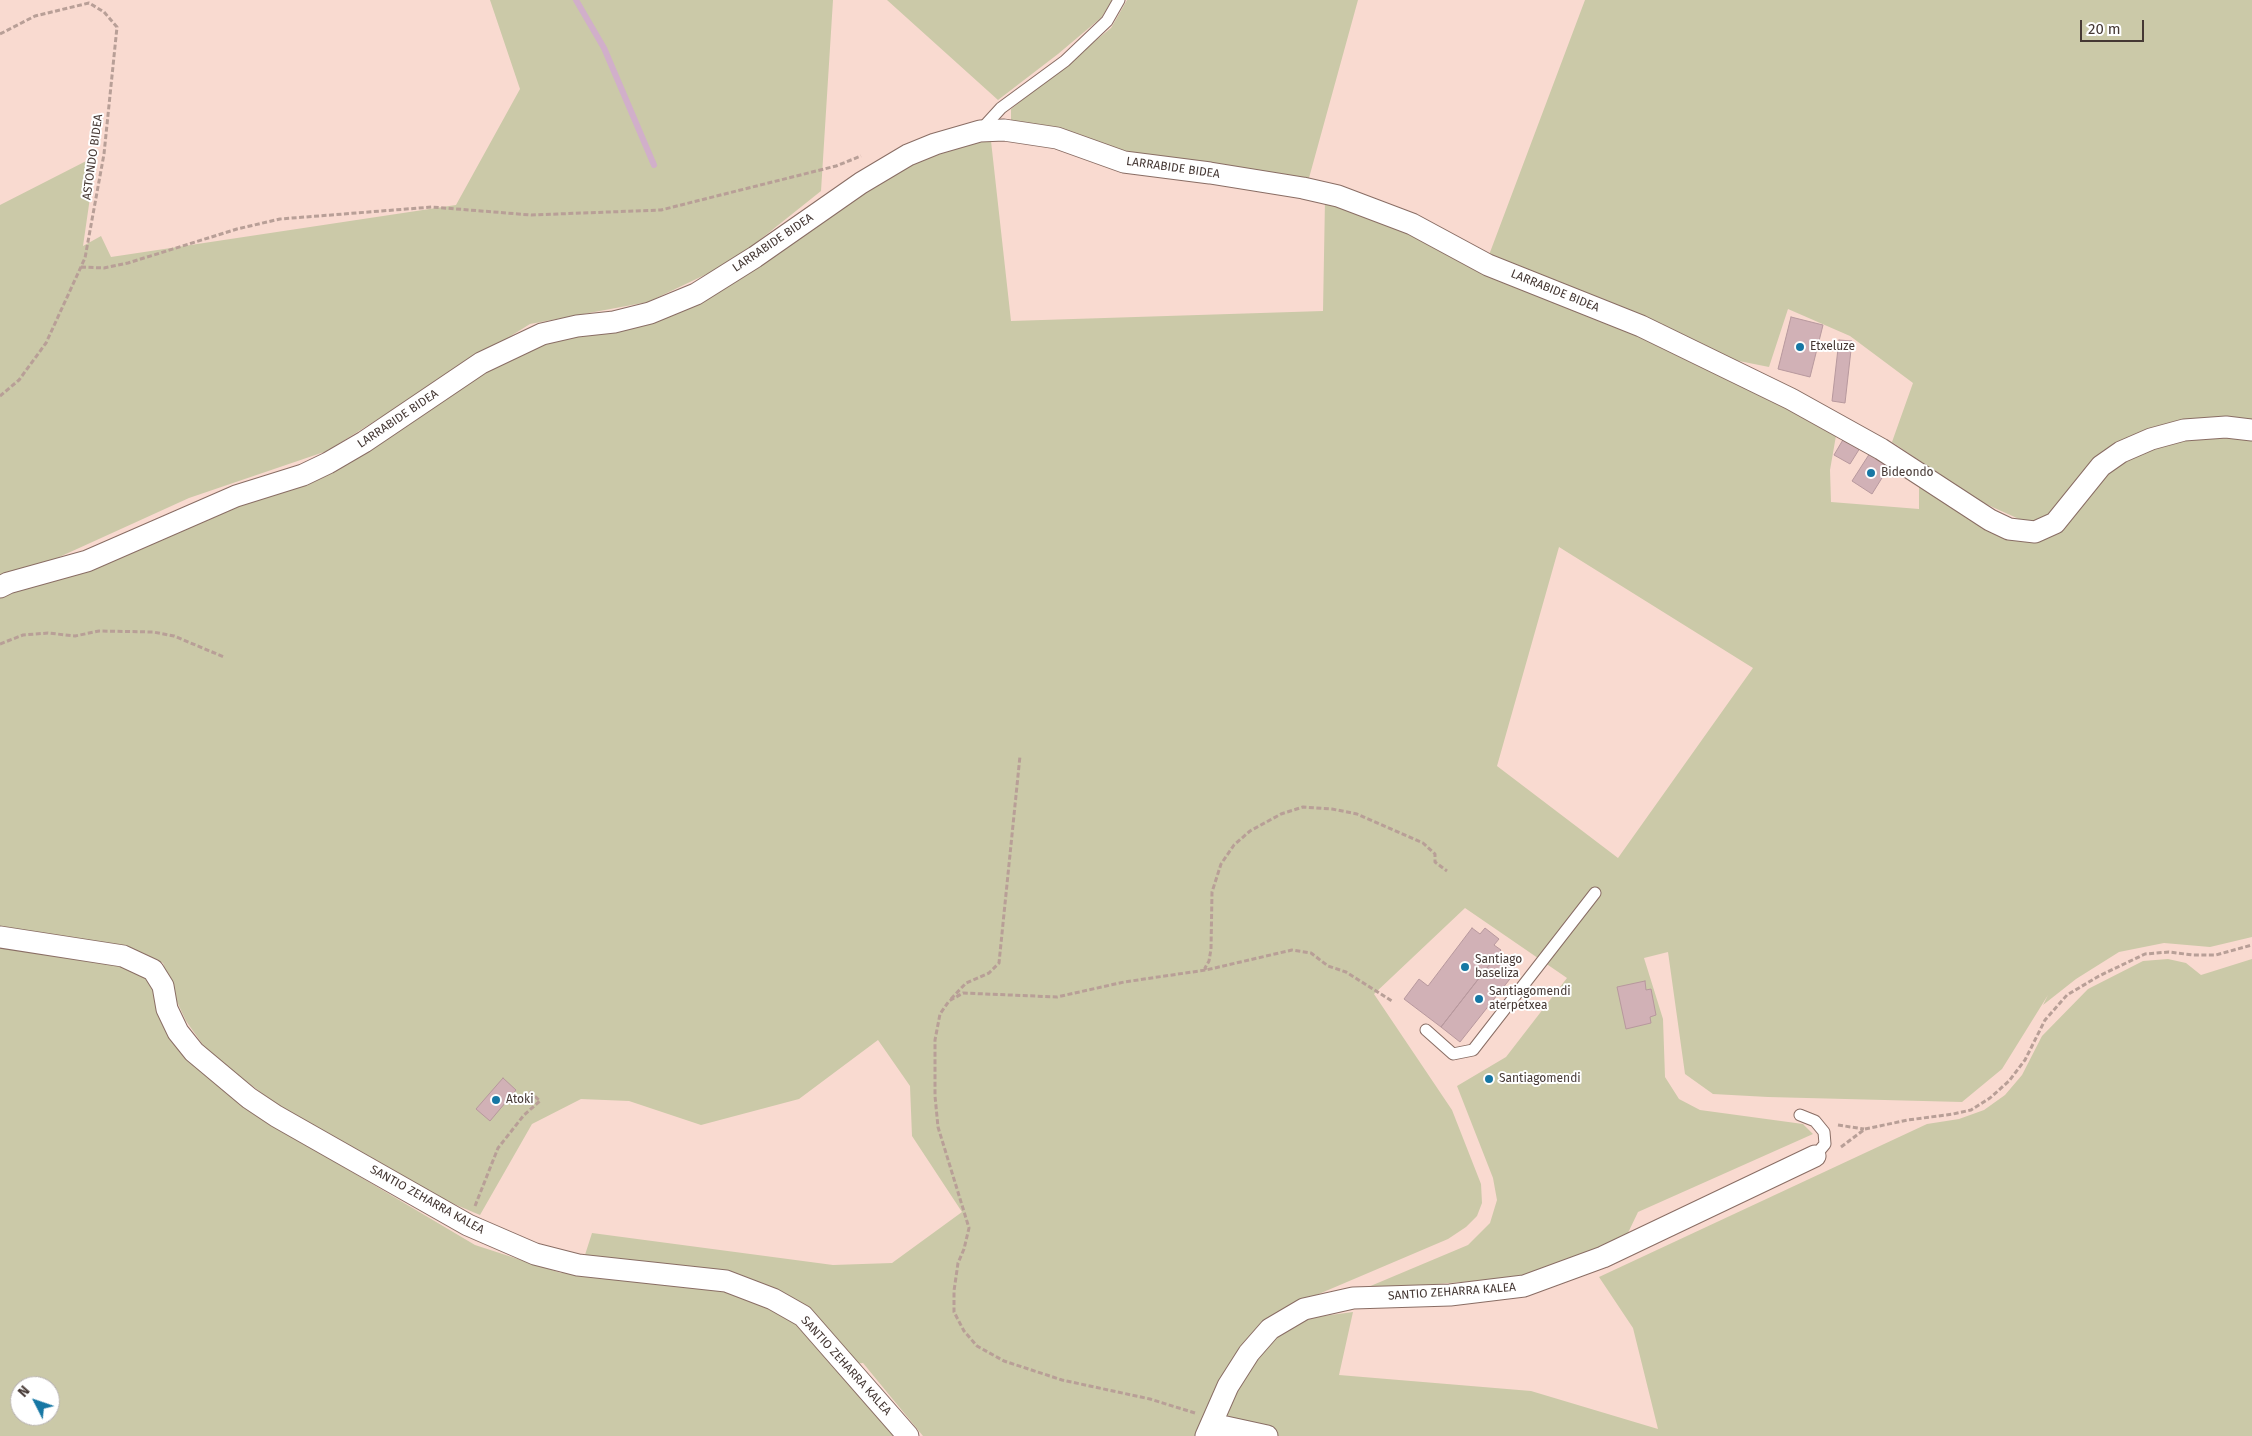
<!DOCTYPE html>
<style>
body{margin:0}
#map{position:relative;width:2252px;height:1436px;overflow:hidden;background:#f9dad0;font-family:"Fira Sans",sans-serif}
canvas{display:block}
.north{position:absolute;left:10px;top:1376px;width:50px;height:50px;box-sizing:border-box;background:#fff;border:1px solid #b5afae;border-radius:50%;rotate:311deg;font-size:14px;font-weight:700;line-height:20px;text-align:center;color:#453834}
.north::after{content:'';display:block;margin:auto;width:18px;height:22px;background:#1677a4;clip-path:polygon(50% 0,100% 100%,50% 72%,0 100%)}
.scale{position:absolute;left:2080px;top:20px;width:64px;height:22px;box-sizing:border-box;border:2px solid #453834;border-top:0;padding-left:6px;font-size:15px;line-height:18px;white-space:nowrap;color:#453834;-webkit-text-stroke:4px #fff;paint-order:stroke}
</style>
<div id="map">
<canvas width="2252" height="1436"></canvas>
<div class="north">N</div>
<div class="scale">20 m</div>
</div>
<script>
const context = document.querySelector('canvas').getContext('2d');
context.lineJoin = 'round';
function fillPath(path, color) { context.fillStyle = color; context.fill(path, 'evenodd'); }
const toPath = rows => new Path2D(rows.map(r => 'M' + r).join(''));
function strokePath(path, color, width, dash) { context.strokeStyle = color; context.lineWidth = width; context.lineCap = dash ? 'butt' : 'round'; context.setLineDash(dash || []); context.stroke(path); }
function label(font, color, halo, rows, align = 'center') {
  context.font = font + ' "Fira Sans",sans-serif'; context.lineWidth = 4; context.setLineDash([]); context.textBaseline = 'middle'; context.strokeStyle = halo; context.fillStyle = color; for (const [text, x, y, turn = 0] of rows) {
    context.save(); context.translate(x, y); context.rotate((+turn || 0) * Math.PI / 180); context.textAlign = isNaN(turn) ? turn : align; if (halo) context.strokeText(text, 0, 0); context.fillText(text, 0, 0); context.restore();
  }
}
fillPath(toPath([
 [490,0,833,0,821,191,732,262,648,302,530,324,327,451,189,498,0,584,0,205,96,156,83,246,101,236,111,257,456,205,520,89],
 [887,0,1112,0,1102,17,1058,54,998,100],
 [1127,0,1358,0,1309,178,1128,153,1011,121,1011,109,1111,28],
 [1585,0,2252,0,2252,937,2210,947,2164,943,2119,952,2076,979,2043,1005,2048,995,2002,1069,1962,1102,1768,1097,1713,1094,1685,1074,1668,952,1644,958,1663,1019,1665,1077,1679,1099,1700,1110,1803,1124,1813,1134,1638,1212,1627,1235,1586,1257,1526,1277,1361,1290,1468,1245,1490,1223,1497,1200,1493,1178,1457,1086,1506,1057,1567,978,1465,908,1374,994,1452,1110,1481,1184,1482,1203,1477,1216,1466,1227,1448,1239,1300,1302,1199,1436,923,1436,863,1363,841,1365,901,1436,0,1436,0,945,121,963,142,974,154,989,191,1062,244,1108,475,1245,561,1273,584,1258,592,1233,833,1265,892,1263,962,1212,912,1136,910,1086,878,1040,799,1099,701,1125,629,1101,581,1099,532,1124,480,1215,442,1199,289,1114,208,1052,186,1021,171,989,163,963,132,950,0,926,0,595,277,485,475,375,548,338,624,326,825,216,916,161,949,146,991,141,1011,321,1323,311,1325,200,1371,214,1651,336,1837,430,1830,470,1831,502,1919,509,1919,479,2025,541,2019,519,1979,501,1892,442,1913,383,1850,336,1788,309,1769,367,1729,359,1489,255],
 [1559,547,1753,668,1618,858,1497,766],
 [20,1386,50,1386,50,1416,20,1416],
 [2168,959,2186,963,2201,975,2252,959,2252,1436,1218,1436,1232,1401,1247,1371,1277,1335,1308,1318,1353,1312,1339,1375,1531,1391,1658,1429,1633,1328,1599,1277,1927,1124,1959,1119,1984,1110,2005,1095,2022,1075,2042,1036,2088,989,2143,961]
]), '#cbc9a8');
strokePath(toPath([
 [576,0,604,48,654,165]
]), '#d1afca', 6);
const building = toPath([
 [1791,317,1823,325,1810,377,1778,369,1791,317],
 [1839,340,1852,341,1845,403,1832,401,1839,340],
 [1844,438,1860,448,1850,464,1834,455,1844,438],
 [1870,453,1890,465,1872,494,1852,481,1870,453],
 [1472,928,1480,934,1485,928,1499,939,1494,945,1501,950,1441,1027,1404,999,1419,979,1428,986,1472,928],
 [1497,955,1517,970,1460,1042,1441,1027,1497,955],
 [1645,981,1646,990,1651,989,1656,1015,1650,1017,1651,1023,1626,1029,1617,987,1645,981],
 [503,1078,516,1090,490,1121,476,1109,503,1078]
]);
fillPath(building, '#d1b1b6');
strokePath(building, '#b7989d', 1);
const service = toPath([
 [980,131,1001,108,1065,61,1107,21,1119,0],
 [1426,1030,1453,1054,1473,1050,1595,893],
 [1800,1115,1815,1121,1824,1132,1825,1144,1815,1156]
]);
const minor = toPath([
 [0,587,8,583,87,561,236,496,303,475,328,463,364,442,481,363,542,334,577,326,614,322,650,313,696,294,755,257,861,183,908,155,935,144,980,131,1004,130,1057,138,1124,162,1210,173,1303,188,1338,196,1412,224,1488,265,1641,326,1791,399,1881,449,1990,520,2009,529,2035,532,2055,523,2101,466,2121,452,2151,439,2184,430,2226,427,2252,430],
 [0,937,123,956,153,970,163,986,167,1009,178,1032,194,1052,249,1098,276,1116,468,1225,535,1254,578,1265,726,1281,773,1299,803,1316,908,1436],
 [1212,1424,1267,1436],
 [1206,1436,1228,1386,1249,1353,1270,1329,1304,1309,1353,1298,1450,1295,1524,1286,1603,1257,1815,1156]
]);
strokePath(service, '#896d64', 13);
strokePath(minor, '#896d64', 23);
strokePath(toPath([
 [0,34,35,16,89,3,104,12,117,27,104,154,85,258,46,343,19,380,0,396],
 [81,267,104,268,128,263,237,229,280,219,432,207,531,215,661,210,836,166,861,156],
 [0,644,23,635,48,633,75,636,99,631,153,632,174,636,224,657],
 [1206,970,1205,968,1209,961,1211,949,1212,892,1221,864,1234,845,1250,831,1281,814,1303,807,1332,809,1357,814,1423,843,1435,854,1435,862,1447,871],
 [951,999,966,983,989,973,999,963,1020,756],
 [1838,1125,1864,1129],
 [1841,1147,1865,1129,1908,1120,1953,1114,1971,1110,1990,1098,2009,1081,2025,1060,2045,1020,2067,995,2099,976,2145,954,2169,952,2193,955,2216,955,2252,945],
 [475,1206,498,1148,524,1115,540,1101,528,1090],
 [1195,1413,1150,1399,1062,1380,1004,1361,977,1346,964,1331,954,1312,954,1291,958,1263,964,1249,969,1228,938,1127,935,1096,935,1040,940,1014,949,1001,963,993,1057,997,1124,982,1206,970,1292,950,1311,953,1328,966,1346,972,1392,1001]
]), '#b89f97', 3, [5, 2.5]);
strokePath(service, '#fff', 11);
strokePath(minor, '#fff', 21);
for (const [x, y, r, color] of [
 [1800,347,5,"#1677a4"],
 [1871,473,5,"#1677a4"],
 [1465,967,5,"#1677a4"],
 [1479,999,5,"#1677a4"],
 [1489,1079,5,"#1677a4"],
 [496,1100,5,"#1677a4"]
]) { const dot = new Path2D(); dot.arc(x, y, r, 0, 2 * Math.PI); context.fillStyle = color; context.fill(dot); strokePath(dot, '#fff', 2); }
label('12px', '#453834', '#fff', [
 ["ASTONDO BIDEA",93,157,-82],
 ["LARRABIDE BIDEA",1173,168,8],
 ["LARRABIDE BIDEA",773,243,-34],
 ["LARRABIDE BIDEA",1555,291,22],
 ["LARRABIDE BIDEA",398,419,-34],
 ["SANTIO ZEHARRA KALEA",427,1200,29],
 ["SANTIO ZEHARRA KALEA",1452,1292,-4],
 ["SANTIO ZEHARRA KALEA",846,1366,48]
]);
label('12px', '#453834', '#fff', [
 ["Etxeluze",1810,347],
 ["Bideondo",1881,473],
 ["Santiago",1475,960],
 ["baseliza",1475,974],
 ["Santiagomendi",1489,992],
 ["aterpetxea",1489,1006],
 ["Santiagomendi",1499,1079],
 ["Atoki",506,1100]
], 'left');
</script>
